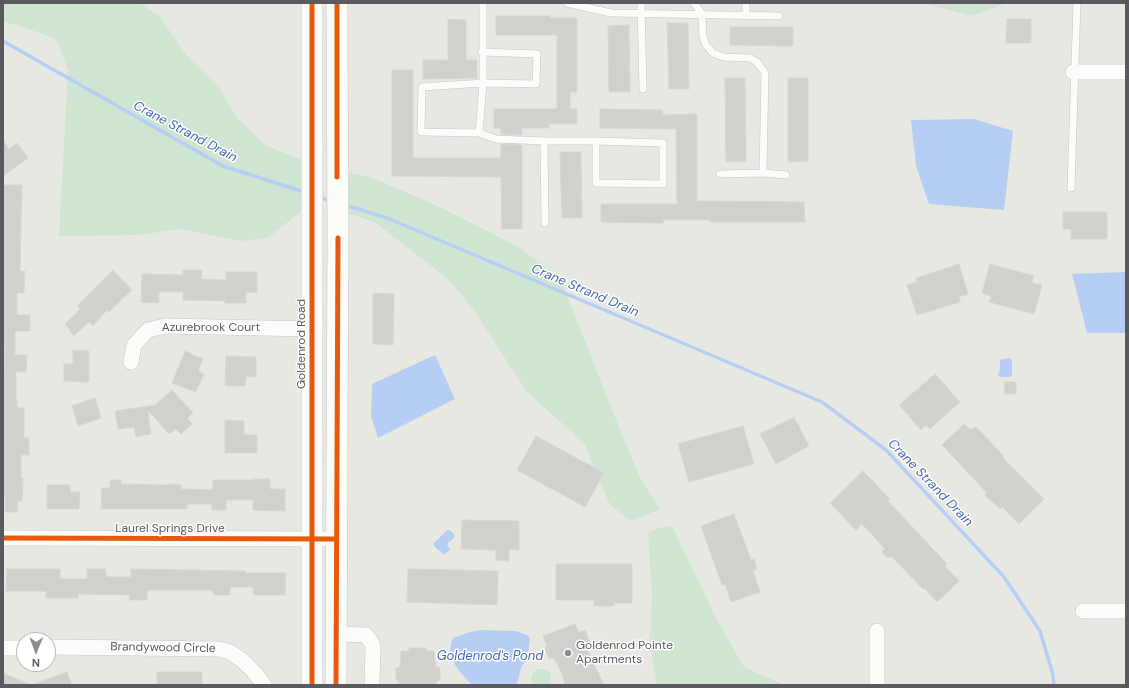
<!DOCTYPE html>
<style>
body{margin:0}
#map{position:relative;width:1129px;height:688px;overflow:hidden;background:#e8e8e2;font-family:"DM Sans",sans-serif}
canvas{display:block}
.frame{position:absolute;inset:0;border:4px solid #585a60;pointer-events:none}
.north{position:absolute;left:16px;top:632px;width:40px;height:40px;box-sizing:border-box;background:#fff;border:1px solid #bcbdbf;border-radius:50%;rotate:181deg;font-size:11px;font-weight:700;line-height:16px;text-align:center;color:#585a60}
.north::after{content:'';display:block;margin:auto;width:14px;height:18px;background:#8a8c8e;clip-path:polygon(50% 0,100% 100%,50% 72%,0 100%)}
</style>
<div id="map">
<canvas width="1129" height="688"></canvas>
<div class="frame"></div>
<div class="north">N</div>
</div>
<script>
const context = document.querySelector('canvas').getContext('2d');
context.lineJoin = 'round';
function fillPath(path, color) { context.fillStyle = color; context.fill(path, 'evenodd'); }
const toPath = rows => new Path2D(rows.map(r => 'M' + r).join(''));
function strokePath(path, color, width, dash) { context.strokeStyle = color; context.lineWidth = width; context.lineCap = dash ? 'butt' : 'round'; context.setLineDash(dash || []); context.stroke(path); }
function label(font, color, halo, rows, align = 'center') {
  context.font = font + ' "DM Sans",sans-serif'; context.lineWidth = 3; context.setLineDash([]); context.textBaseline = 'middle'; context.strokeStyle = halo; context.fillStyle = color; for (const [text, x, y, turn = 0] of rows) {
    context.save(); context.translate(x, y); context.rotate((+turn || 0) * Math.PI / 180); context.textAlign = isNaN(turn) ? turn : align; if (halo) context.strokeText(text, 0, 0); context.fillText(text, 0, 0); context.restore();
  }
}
fillPath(toPath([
 [3,3,140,3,159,16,188,57,220,89,237,118,267,146,318,166,314,201,268,238,240,241,180,229,139,235,59,236,68,70,56,39,17,25,3,22],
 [923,3,1006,3,1005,4,971,16],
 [343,171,373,178,440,207,517,246,560,278,624,440,641,479,660,509,631,521,610,505,584,443,527,392,482,323,478,315,449,280,376,223,339,210],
 [672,526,717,620,744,667,784,685,657,685,650,645,652,594,648,533,658,528],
 [537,669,544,669,550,673,551,683,550,685,533,685,531,681,532,674]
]), '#d0e5d1');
fillPath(toPath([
 [974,119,1013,131,1004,210,929,204,916,166,911,120],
 [1126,272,1126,333,1087,333,1072,274],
 [435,355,455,399,378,438,371,416,372,384],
 [1010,358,1012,361,1012,375,1010,377,1000,377,998,375,999,371,1000,369,1000,361,1002,359],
 [447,530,450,530,454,534,454,538,447,544,450,550,445,554,443,554,434,546,434,543],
 [480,630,516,631,527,635,530,638,528,657,521,668,518,681,515,685,472,685,459,671,454,663,450,653,451,642,453,638,470,632]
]), '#b6cef3');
strokePath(toPath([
 [3,41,223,166,304,192],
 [318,197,331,201],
 [345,205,387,218,822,402,886,450,1004,577,1040,631,1053,675,1054,685]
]), '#b6cef3', 3.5);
const building = toPath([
 [496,16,550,16,550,18,577,18,577,92,570,92,570,109,577,109,577,124,549,124,549,128,522,128,522,135,501,134,501,128,494,128,494,109,557,109,557,35,496,35,496,16],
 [448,19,466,20,466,60,477,60,477,78,423,79,423,60,448,60,448,19],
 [1007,19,1031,19,1031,43,1006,43,1007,19],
 [667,23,688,23,689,89,669,89,667,23],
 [629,25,630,92,609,92,608,26,629,25],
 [730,27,793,27,793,46,730,45,730,27],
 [392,70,413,70,413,158,501,158,501,144,522,145,522,229,502,229,501,177,392,176,392,70],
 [725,78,745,78,746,161,726,162,725,78],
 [788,78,808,78,808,161,788,162,788,78],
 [600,109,663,110,663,115,697,114,697,201,804,202,805,222,710,222,710,220,663,220,663,223,601,222,601,204,677,204,676,129,600,128,600,109],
 [3,140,9,149,17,143,28,158,3,176,3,140],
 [560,152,581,152,582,218,562,218,560,152],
 [3,185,22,185,20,271,25,271,24,293,17,293,17,315,30,315,30,331,15,331,15,355,27,355,26,372,16,372,16,400,17,400,17,408,24,408,24,438,29,438,29,455,21,455,21,479,23,479,22,501,18,501,17,512,5,512,5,497,3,497,3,400,5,345,3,345,3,185],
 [1063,212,1107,212,1107,239,1071,239,1071,229,1063,229,1063,212],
 [959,264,968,294,959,297,960,302,917,315,907,285,917,282,916,278,959,264],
 [990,264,1034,276,1032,283,1042,285,1034,314,989,302,991,296,982,293,990,264],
 [113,270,132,290,109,312,107,310,93,326,89,322,74,336,65,324,80,309,77,306,113,270],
 [183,270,202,270,201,279,226,280,226,272,257,272,257,293,246,292,246,303,225,303,225,301,183,300,183,292,159,292,159,303,141,302,142,274,183,275,183,270],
 [373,293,394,294,393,345,373,344,373,293],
 [73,350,89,351,89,382,64,381,64,364,73,364,73,350],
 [185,351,203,359,198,371,204,374,196,392,172,383,185,351],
 [226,356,256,357,256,377,246,376,245,386,225,386,226,356],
 [935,374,960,402,930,429,926,425,921,430,899,405,935,374],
 [1005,382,1016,382,1016,394,1004,394,1005,382],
 [172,390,193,413,187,418,192,424,181,434,176,429,169,434,148,410,151,434,136,437,134,427,118,429,115,411,155,405,172,390],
 [95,398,101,418,78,426,72,406,95,398],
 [794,417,809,446,776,464,760,434,794,417],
 [225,420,244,421,244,435,257,435,257,453,225,453,225,420],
 [964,424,971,430,975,426,1004,456,1003,458,1044,499,1019,524,1002,507,1000,509,985,495,987,493,942,445,964,424],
 [743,426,754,464,689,482,678,444,743,426],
 [536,436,604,473,585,507,517,470,536,436],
 [863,471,890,499,888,501,947,564,945,566,959,581,937,602,924,588,923,589,891,556,888,558,882,552,885,549,862,524,856,530,830,503,863,471],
 [254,479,270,479,270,489,285,489,285,511,253,510,253,500,226,500,226,510,212,510,212,504,187,504,187,509,101,509,102,488,110,488,110,480,121,480,121,484,170,485,170,484,181,485,181,489,213,490,213,480,254,480,254,479],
 [47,485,70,485,70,492,80,492,79,509,47,509,47,485],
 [734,514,751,560,754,559,757,569,753,571,760,592,731,602,725,584,722,585,701,526,734,514],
 [462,520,519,521,519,550,509,549,509,561,496,560,496,550,461,549,462,520],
 [556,564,632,564,632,603,614,603,614,606,594,606,594,600,556,600,556,564],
 [7,569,60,569,60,579,87,579,87,569,106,569,106,577,131,577,131,569,245,571,245,573,286,573,285,595,253,595,253,587,230,587,230,595,213,595,213,590,147,590,147,600,130,600,130,595,78,594,78,598,46,598,46,591,6,591,7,569],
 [408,569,498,571,497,605,407,602,408,569],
 [575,624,579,632,585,630,590,643,585,645,604,685,565,685,562,674,554,658,549,659,544,648,547,647,543,636,575,624],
 [409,648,426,648,426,651,434,651,436,667,440,668,440,680,436,682,436,685,399,685,399,681,396,680,396,668,400,667,401,651,409,651,409,648],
 [67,672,72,685,34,685,34,684,67,672],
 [157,672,202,672,202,685,157,685,157,672],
 [3,673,31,685,3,685,3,673]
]);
fillPath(building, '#d0d0cc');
strokePath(building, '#d7d7d2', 1);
const service = toPath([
 [483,3,483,83,479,133,496,139,544,141,596,141,663,143,663,184,596,183,596,141],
 [567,3,611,13,779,16],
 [641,3,643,89],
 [694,3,702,14,703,36,706,45,713,53,724,57,750,58,757,62,765,73,763,173],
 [746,15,746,3],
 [479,133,421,132,422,87,483,83,536,84,537,54,482,52],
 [544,141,545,223],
 [720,174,763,173,786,175],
 [1071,188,1077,3]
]);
const minor = toPath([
 [1073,72,1126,72],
 [131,362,134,345,148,330,165,326,312,329],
 [3,538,336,539],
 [1083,611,1126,611],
 [336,634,366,635,373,645,372,685],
 [48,647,219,649,230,652,243,661,255,673,264,685],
 [3,648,24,648],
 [877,685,877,631]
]);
const secondary = toPath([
 [312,685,312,3],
 [336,685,338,238,337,3]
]);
strokePath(service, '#c5c6c4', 8);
strokePath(minor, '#c5c6c4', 16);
strokePath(secondary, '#c5c7c5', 22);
strokePath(service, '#fcfcfb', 7);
strokePath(minor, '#fcfcfb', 15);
strokePath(secondary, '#fcfcfb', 21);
strokePath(toPath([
 [337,3,337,177],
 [3,538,336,539],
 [312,685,312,3],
 [336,685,338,238]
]), '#e8590c', 5);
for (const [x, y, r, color] of [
 [568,653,4,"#8a8c8e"]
]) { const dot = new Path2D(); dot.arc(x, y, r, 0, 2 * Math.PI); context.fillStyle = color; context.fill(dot); strokePath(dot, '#fff', 1.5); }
label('12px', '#585a60', '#fff', [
 ["Azurebrook Court",211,328],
 ["Goldenrod Road",302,344,-90],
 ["Laurel Springs Drive",170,529],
 ["Brandywood Circle",163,648,1]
]);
label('12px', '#585a60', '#fff', [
 ["Goldenrod Pointe",576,646],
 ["Apartments",576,660]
], 'left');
label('italic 13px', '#456abb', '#fff', [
 ["Crane Strand Drain",185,132,28],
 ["Crane Strand Drain",585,291,23],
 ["Crane Strand Drain",930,483,46],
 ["Goldenrod's Pond",490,657]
]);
</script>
